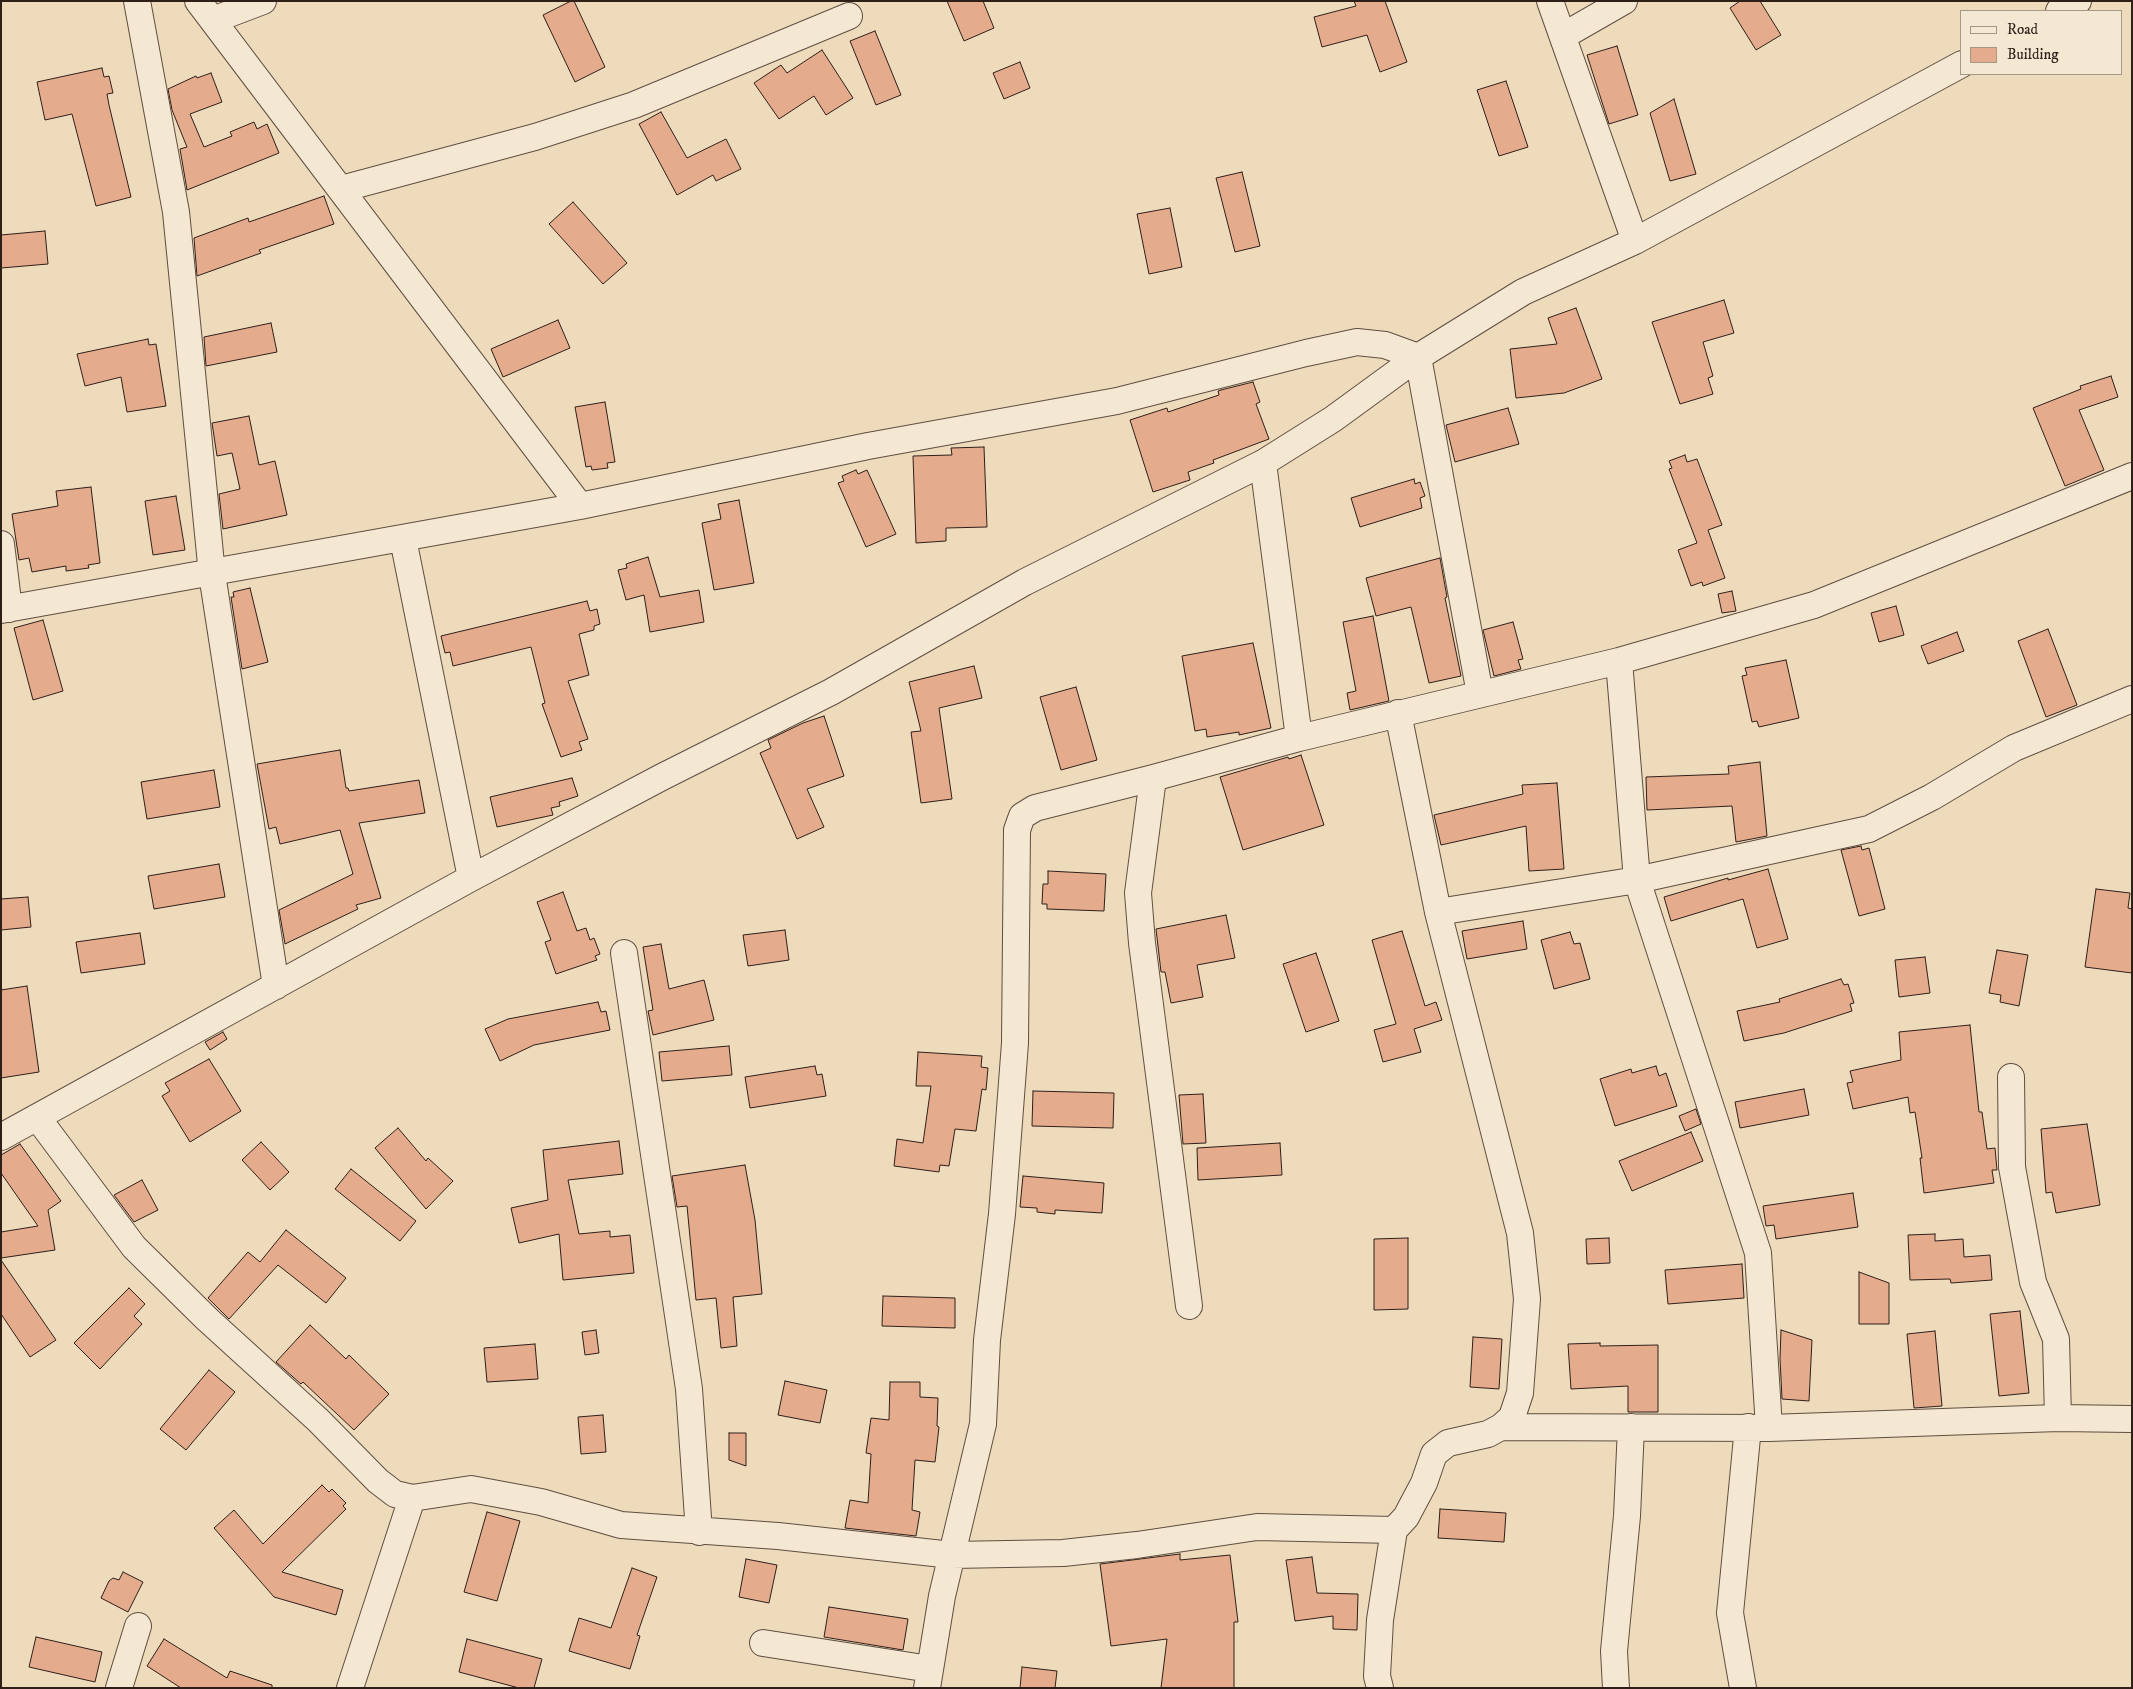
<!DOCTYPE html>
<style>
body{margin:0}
#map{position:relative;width:2133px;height:1689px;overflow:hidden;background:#eedbbb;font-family:"IM FELL DW Pica",serif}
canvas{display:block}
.frame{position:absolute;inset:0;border:2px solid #2f1f19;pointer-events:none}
.legend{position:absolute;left:1960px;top:10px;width:162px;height:65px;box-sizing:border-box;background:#f4e8d3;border:1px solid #a59889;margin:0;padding:6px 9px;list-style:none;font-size:15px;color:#2f1f19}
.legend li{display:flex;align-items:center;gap:10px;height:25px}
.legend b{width:25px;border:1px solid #a59889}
</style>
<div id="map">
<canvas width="2133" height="1689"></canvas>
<div class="frame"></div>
<ul class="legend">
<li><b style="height:6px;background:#f4e8d3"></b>Road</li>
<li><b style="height:14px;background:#e4ab8d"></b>Building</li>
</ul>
</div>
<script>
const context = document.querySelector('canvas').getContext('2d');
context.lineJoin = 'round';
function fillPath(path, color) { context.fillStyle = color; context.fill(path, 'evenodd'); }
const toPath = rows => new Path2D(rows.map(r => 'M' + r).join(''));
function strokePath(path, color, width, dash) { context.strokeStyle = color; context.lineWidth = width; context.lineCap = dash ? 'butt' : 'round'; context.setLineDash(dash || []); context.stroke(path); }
const building = toPath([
 [571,1,574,1,605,67,575,82,543,15,571,1],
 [947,1,983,1,994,28,964,41,947,1],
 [1354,1,1385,1,1407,62,1380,72,1367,35,1322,47,1314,17,1356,6,1354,1],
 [1740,1,1760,1,1781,35,1756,50,1730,8,1740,1],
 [875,31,901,95,876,105,850,41,875,31],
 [1617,46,1638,115,1609,124,1587,55,1617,46],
 [822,50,853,98,826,115,814,96,779,119,754,83,781,65,787,73,822,50],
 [1020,62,1030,88,1004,99,993,73,1020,62],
 [102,68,104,77,109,76,113,93,107,94,109,105,131,197,96,206,72,114,45,120,37,82,102,68],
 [211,73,222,102,190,114,204,147,232,136,230,132,254,122,257,129,267,124,279,153,187,190,180,149,187,147,172,110,168,89,196,76,197,78,211,73],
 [1506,81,1528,147,1499,156,1477,90,1506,81],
 [1674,99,1696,174,1670,181,1650,113,1674,99],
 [661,112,687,158,726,139,741,169,716,181,713,175,677,195,639,124,661,112],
 [1242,172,1260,246,1235,252,1216,178,1242,172],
 [324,196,334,224,259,250,261,253,197,276,194,238,248,218,249,222,324,196],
 [573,202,627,263,603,284,549,224,573,202],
 [1170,208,1182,267,1149,274,1137,214,1170,208],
 [45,231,48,264,1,268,1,235,45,231],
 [1724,300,1734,333,1703,342,1713,376,1708,378,1713,394,1680,404,1652,322,1724,300],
 [1576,308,1602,379,1564,393,1516,398,1510,349,1557,344,1548,318,1576,308],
 [558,320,570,348,503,377,491,349,558,320],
 [271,323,277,352,206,366,204,337,271,323],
 [148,339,149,345,156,344,166,406,127,412,121,377,85,386,77,354,148,339],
 [2111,376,2118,397,2079,410,2104,470,2065,486,2033,408,2081,389,2080,386,2111,376],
 [1253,382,1260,402,1256,404,1269,439,1213,460,1214,463,1188,472,1190,480,1153,492,1130,420,1167,408,1168,412,1219,395,1218,391,1221,390,1253,382],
 [605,402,615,462,607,463,608,468,592,470,591,466,586,467,575,407,605,402],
 [1508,408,1519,444,1455,462,1446,425,1508,408],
 [249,416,259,465,275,461,287,515,223,529,219,494,240,489,232,453,217,456,212,423,249,416],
 [984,447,987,527,946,528,946,541,916,543,913,456,952,455,951,448,984,447],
 [1685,455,1687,462,1697,459,1722,525,1708,530,1725,578,1703,586,1702,582,1691,586,1678,550,1697,543,1669,469,1672,468,1669,461,1685,455],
 [856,470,858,474,867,470,896,534,866,547,838,483,844,481,842,476,856,470],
 [1414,479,1415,484,1420,482,1425,496,1420,498,1422,508,1360,527,1351,498,1414,479],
 [91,487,100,563,88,565,89,568,66,571,66,566,32,572,29,558,19,560,12,514,58,506,56,491,91,487],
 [176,496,185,550,153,555,145,501,176,496],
 [739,500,754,583,714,590,702,523,721,519,718,504,739,500],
 [648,557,660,597,699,590,704,622,650,632,644,595,626,600,618,570,627,568,626,564,648,557],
 [1440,558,1447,597,1445,598,1461,676,1429,683,1411,607,1376,616,1366,578,1440,558],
 [250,588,268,662,242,669,231,597,234,597,233,592,250,588],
 [1732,591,1736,611,1722,613,1718,594,1732,591],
 [587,601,590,611,597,609,600,624,594,626,594,630,579,634,589,675,568,681,588,739,579,742,582,750,561,757,542,704,545,703,531,647,453,666,450,652,445,653,441,636,587,601],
 [1896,606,1904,635,1879,642,1871,613,1896,606],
 [1373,616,1389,701,1350,710,1347,693,1356,691,1343,622,1373,616],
 [43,620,63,691,33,700,14,628,43,620],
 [1513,622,1523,659,1518,660,1521,669,1494,676,1483,630,1513,622],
 [2048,629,2077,705,2046,717,2018,641,2048,629],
 [1957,632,1964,651,1928,664,1921,646,1957,632],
 [1253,643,1271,728,1239,735,1239,732,1207,737,1206,729,1195,731,1182,656,1253,643],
 [1786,660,1799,718,1759,727,1757,721,1752,722,1742,676,1747,675,1745,668,1786,660],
 [974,666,982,698,939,708,952,799,921,803,911,732,921,731,909,682,974,666],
 [1076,687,1097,760,1061,770,1040,697,1076,687],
 [824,716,844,776,807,789,824,827,797,839,760,753,771,748,768,740,803,723,824,716],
 [340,750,346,788,348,788,349,791,419,780,425,813,359,823,381,898,356,905,358,909,285,944,279,910,353,874,340,830,280,844,276,827,269,829,257,764,340,750],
 [1301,755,1324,825,1243,850,1220,777,1288,757,1289,759,1301,755],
 [1760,762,1767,836,1736,842,1732,806,1647,810,1646,777,1729,774,1728,766,1760,762],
 [214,770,220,807,147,819,141,782,214,770],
 [572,778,578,796,559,802,560,806,551,808,553,815,497,827,490,797,572,778],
 [1557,783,1564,869,1529,871,1526,826,1441,845,1434,815,1523,794,1522,785,1557,783],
 [1861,846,1862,850,1869,848,1885,909,1859,916,1841,850,1861,846],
 [219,864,225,897,154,909,148,876,219,864],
 [1768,869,1788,939,1757,948,1743,899,1671,921,1664,897,1728,878,1728,880,1768,869],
 [1048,871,1106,874,1104,911,1047,909,1047,904,1042,904,1043,884,1048,884,1048,871],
 [2096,889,2130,893,2128,908,2132,909,2132,973,2085,967,2096,889],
 [563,892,577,931,586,928,590,940,594,938,600,954,595,956,597,960,556,974,545,942,551,940,537,902,563,892],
 [28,897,31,927,1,930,1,899,28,897],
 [1226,915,1235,958,1197,965,1203,997,1171,1003,1165,972,1161,972,1156,929,1226,915],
 [1523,921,1527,949,1467,959,1462,931,1523,921],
 [785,930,789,960,748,966,743,935,785,930],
 [1402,931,1425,1006,1436,1002,1442,1020,1414,1029,1421,1052,1383,1062,1374,1030,1396,1024,1372,940,1402,931],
 [1570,932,1574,944,1580,943,1590,979,1554,989,1541,940,1570,932],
 [140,933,145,964,81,973,76,942,140,933],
 [661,944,669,989,704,980,714,1020,653,1035,648,1011,653,1010,643,947,661,944],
 [1997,950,2028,955,2019,1006,2000,1002,2001,995,1989,993,1997,950],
 [1316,953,1339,1021,1306,1032,1283,964,1316,953],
 [1925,957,1930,993,1899,997,1895,960,1925,957],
 [1841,979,1844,985,1848,984,1854,1003,1850,1004,1852,1011,1784,1033,1744,1041,1737,1011,1780,1002,1779,999,1841,979],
 [27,986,39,1072,1,1078,1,990,27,986],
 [598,1002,601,1012,606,1011,610,1030,534,1045,500,1061,485,1029,508,1019,598,1002],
 [1970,1025,1979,1112,1982,1112,1987,1149,1995,1148,1997,1170,1992,1170,1994,1183,1924,1193,1920,1158,1922,1158,1915,1112,1910,1113,1908,1097,1853,1109,1847,1083,1853,1082,1850,1071,1901,1060,1899,1032,1970,1025],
 [223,1032,227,1039,210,1050,205,1042,223,1032],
 [729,1046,732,1075,662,1081,659,1052,729,1046],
 [918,1052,982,1056,981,1067,988,1068,986,1090,982,1089,976,1131,955,1129,949,1166,940,1165,939,1172,894,1166,897,1139,923,1143,931,1086,916,1086,918,1052],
 [209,1059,241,1111,190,1142,162,1096,170,1091,165,1083,209,1059],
 [815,1066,817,1075,822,1074,826,1096,750,1108,745,1077,815,1066],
 [1656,1066,1659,1076,1666,1073,1677,1106,1615,1126,1600,1079,1631,1069,1632,1073,1656,1066],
 [1804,1089,1809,1115,1740,1128,1735,1102,1804,1089],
 [1033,1091,1114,1093,1113,1128,1032,1126,1033,1091],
 [1203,1094,1206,1143,1183,1144,1179,1095,1203,1094],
 [1696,1109,1701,1124,1685,1131,1679,1116,1696,1109],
 [2087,1124,2100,1205,2056,1213,2052,1192,2046,1193,2041,1129,2087,1124],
 [398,1128,426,1161,428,1158,453,1181,426,1209,375,1148,398,1128],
 [1691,1132,1703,1161,1632,1191,1619,1161,1691,1132],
 [619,1141,623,1174,568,1180,579,1234,610,1231,610,1237,630,1235,634,1273,563,1280,559,1234,519,1243,511,1208,548,1200,543,1150,619,1141],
 [261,1142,289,1172,270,1190,242,1160,261,1142],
 [1280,1143,1282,1175,1198,1180,1197,1148,1280,1143],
 [20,1144,61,1201,48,1210,55,1250,1,1258,1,1232,38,1226,1,1173,1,1155,20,1144],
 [745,1165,755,1220,762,1294,733,1297,737,1346,721,1348,716,1298,696,1300,687,1206,677,1207,672,1176,745,1165],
 [351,1169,416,1221,400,1241,335,1189,351,1169],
 [1023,1176,1104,1183,1102,1213,1055,1210,1055,1214,1037,1212,1037,1208,1020,1207,1023,1176],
 [142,1180,158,1210,134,1222,114,1195,142,1180],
 [1853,1193,1858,1227,1776,1239,1774,1225,1766,1226,1763,1206,1853,1193],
 [286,1230,346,1278,326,1303,278,1265,229,1319,208,1298,248,1252,260,1262,286,1230],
 [1935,1234,1935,1241,1963,1239,1964,1257,1990,1255,1992,1280,1951,1283,1950,1279,1910,1280,1908,1235,1935,1234],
 [1408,1238,1408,1309,1374,1310,1374,1239,1408,1238],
 [1609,1238,1610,1263,1587,1264,1586,1239,1609,1238],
 [1,1260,56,1340,30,1357,1,1314,1,1260],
 [1742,1264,1744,1298,1668,1304,1665,1270,1742,1264],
 [1859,1272,1889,1283,1889,1324,1859,1324,1859,1272],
 [129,1288,145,1304,134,1316,142,1324,100,1369,74,1343,129,1288],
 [883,1296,955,1298,955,1328,882,1326,883,1296],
 [2020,1311,2029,1393,1999,1396,1990,1314,2020,1311],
 [310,1325,346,1359,349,1355,389,1394,354,1430,303,1382,301,1384,276,1362,310,1325],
 [596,1330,599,1353,585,1355,582,1332,596,1330],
 [1781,1330,1812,1340,1809,1401,1782,1399,1780,1359,1781,1330],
 [1935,1331,1942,1406,1914,1408,1907,1334,1935,1331],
 [1473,1337,1502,1339,1499,1389,1470,1387,1473,1337],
 [1600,1343,1600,1346,1658,1345,1658,1412,1628,1412,1628,1386,1571,1389,1568,1344,1600,1343],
 [535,1344,538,1379,487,1382,484,1348,535,1344],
 [209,1370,235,1392,186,1450,160,1429,209,1370],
 [785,1381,827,1390,820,1423,778,1415,785,1381],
 [890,1382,920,1382,920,1397,938,1398,937,1426,939,1427,935,1462,915,1460,912,1510,920,1512,916,1536,845,1528,850,1500,868,1503,871,1454,866,1453,871,1418,889,1420,890,1382],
 [603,1415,606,1452,581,1454,578,1417,603,1415],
 [729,1433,746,1433,746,1466,729,1460,729,1433],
 [322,1485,329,1492,332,1489,346,1503,343,1506,346,1509,282,1572,343,1590,336,1615,274,1597,214,1528,234,1510,263,1544,322,1485],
 [1440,1509,1506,1513,1504,1542,1438,1538,1440,1509],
 [487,1512,520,1521,497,1601,464,1592,487,1512],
 [1180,1554,1180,1560,1230,1555,1238,1622,1234,1622,1234,1688,1161,1688,1167,1639,1111,1646,1100,1564,1180,1554],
 [1312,1557,1317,1593,1358,1594,1357,1630,1333,1629,1333,1616,1295,1621,1286,1560,1312,1557],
 [746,1559,777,1565,769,1603,739,1597,746,1559],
 [632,1568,657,1577,637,1635,640,1636,630,1669,569,1651,579,1618,611,1628,632,1568],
 [123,1572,143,1582,128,1612,101,1598,109,1581,113,1578,119,1580,123,1572],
 [829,1607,908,1619,903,1650,824,1637,829,1607],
 [36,1637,102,1652,95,1682,29,1667,36,1637],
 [164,1639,227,1678,230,1671,272,1685,272,1688,181,1688,147,1666,164,1639],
 [467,1639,542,1659,534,1688,519,1688,459,1672,467,1639],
 [1022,1667,1057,1671,1055,1688,1020,1688,1022,1667]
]);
fillPath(building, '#e4ab8d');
strokePath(building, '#2f1f19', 1);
const minor = toPath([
 [137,1,176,212,212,574,276,986],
 [198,1,580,506],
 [1550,1,1635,241],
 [2059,11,2078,1],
 [213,20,263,1],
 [1563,36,1624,1],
 [341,189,535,137,634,105,849,16],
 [1263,463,1299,738],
 [403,539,471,878],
 [1,544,9,609],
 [1,610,580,506,868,446,1117,401,1306,353,1357,342,1385,345,1418,357,1480,694],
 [1619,661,1637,880,1758,1253,1769,1428],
 [1153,778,1138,893,1142,943,1189,1306],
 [1438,912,1637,880,1869,829,1932,797,2014,748,2132,699],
 [624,953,689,1389,699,1532],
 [2011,1077,2012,1167,2033,1282,2056,1339,2058,1418],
 [37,1117,134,1247,207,1319,318,1420,378,1481,395,1494,412,1498,471,1489,541,1502,621,1525,778,1536,952,1555,1063,1553,1137,1545,1257,1527,1394,1530],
 [1,1137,471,878,662,777,831,692,1025,582,1263,463,1333,419,1418,357,1523,292,1635,241,1962,64],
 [1501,1427,1769,1428,2058,1418,2132,1419],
 [763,1643,930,1669],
 [119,1688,138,1626],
 [350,1688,412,1498],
 [927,1688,942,1596,983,1424,987,1340,1002,1214,1015,1043,1017,830,1022,816,1035,808,1153,778,1299,738,1619,661,1814,605,2132,476],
 [1380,1688,1377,1676,1380,1620,1394,1530,1406,1517,1424,1483,1434,1454,1448,1443,1488,1434,1501,1427,1512,1417,1520,1393,1527,1299,1520,1233,1438,912,1398,713],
 [1616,1688,1614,1651,1627,1516,1631,1427],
 [1743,1688,1730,1613,1748,1427]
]);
strokePath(minor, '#5f4e42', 28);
strokePath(minor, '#f4e8d3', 26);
</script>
